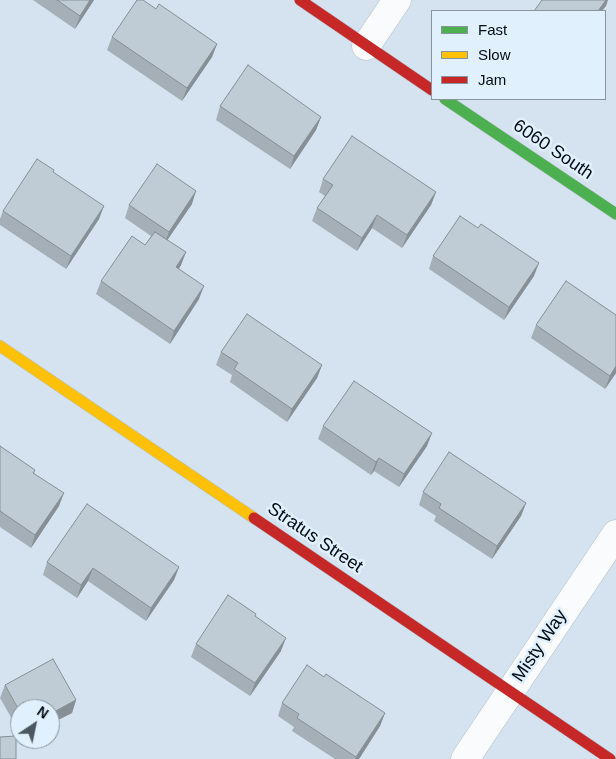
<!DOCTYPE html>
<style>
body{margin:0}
#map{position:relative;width:616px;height:759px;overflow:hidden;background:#d4e3ef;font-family:Arial,sans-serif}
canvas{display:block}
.legend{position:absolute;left:431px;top:10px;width:175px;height:90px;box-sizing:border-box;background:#e0f0fd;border:1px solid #88959f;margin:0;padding:6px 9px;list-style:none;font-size:15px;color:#040c13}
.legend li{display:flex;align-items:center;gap:10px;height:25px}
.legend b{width:25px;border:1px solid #88959f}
.north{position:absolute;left:10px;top:699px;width:50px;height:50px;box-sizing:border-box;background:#e0f0fd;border:1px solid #88959f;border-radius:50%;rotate:34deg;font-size:14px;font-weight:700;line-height:20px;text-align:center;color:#040c13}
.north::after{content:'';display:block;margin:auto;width:18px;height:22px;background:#4d5760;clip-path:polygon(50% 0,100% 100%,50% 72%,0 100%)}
</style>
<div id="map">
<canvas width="616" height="759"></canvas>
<ul class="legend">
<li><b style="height:6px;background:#4caf50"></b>Fast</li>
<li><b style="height:6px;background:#ffc107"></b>Slow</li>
<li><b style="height:6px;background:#c62828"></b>Jam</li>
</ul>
<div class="north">N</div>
</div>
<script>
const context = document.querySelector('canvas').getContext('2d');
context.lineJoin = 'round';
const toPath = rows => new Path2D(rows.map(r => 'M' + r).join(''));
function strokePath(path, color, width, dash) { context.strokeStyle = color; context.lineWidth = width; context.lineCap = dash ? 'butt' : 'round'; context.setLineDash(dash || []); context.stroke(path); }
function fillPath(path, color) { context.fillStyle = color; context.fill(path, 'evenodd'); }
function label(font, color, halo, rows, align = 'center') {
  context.font = font + ' Arial,sans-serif'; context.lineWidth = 5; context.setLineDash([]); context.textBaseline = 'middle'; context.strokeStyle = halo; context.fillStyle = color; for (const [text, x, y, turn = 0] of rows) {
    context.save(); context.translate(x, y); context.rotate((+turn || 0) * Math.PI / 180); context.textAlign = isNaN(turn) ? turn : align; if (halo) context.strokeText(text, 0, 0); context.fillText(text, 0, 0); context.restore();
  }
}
const street = toPath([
 [366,46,397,0],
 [465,759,616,534]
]);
const fast = toPath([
 [445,99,616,214]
]);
const slow = toPath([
 [0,346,254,518]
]);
const jam = toPath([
 [300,0,432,90],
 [254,518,610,759]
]);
strokePath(street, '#b5c0c9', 29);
strokePath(fast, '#b5c0c9', 12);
strokePath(slow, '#b5c0c9', 12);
strokePath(jam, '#b5c0c9', 12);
strokePath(street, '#f9fbfd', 28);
strokePath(fast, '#4caf50', 11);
strokePath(slow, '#ffc107', 11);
strokePath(jam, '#c62828', 11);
fillPath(toPath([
 [33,0,94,0,75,29],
 [156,9,217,44,212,57,182,101,107,50,112,37],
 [220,106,321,117,316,130,290,169,216,120],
 [54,170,53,173,99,219,66,269,0,225,0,219,3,211],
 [323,179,436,192,431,205,402,248,372,228,357,251,312,221,317,208,325,196,319,192],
 [192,204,167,240,186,252,181,265,179,269,199,299,170,344,96,294,101,281,145,245,151,236,125,218,129,205],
 [478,228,534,276,504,320,429,269,433,256],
 [536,325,616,373,605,389,531,338],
 [221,352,322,365,317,378,287,422,230,382,232,375,216,365],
 [323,426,427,446,399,487,374,471,371,475,318,439],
 [0,446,35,470,34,473,59,506,31,548,0,527],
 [423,492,526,503,521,516,492,559,434,521,436,516,419,505],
 [47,562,179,567,174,580,146,621,88,581,77,598,43,575],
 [255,617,281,651,250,696,191,657,196,644],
 [324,677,385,713,380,726,359,759,335,759,292,731,294,727,278,716,282,703],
 [5,685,76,700,72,713,50,724,50,709,20,709,20,733,0,698]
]), '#a5afb7');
fillPath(toPath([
 [90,0,94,0,75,29,80,16],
 [606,0,608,0,606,6,602,11,598,11],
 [217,44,212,57,182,101,187,88],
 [321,117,316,130,290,169,294,156],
 [196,191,192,204,164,245,169,232],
 [436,192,431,205,402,248,407,235],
 [104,206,99,219,66,269,71,256],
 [377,215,372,228,357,251,362,238],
 [186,252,181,265,171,280,176,267],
 [539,263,534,276,504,320,509,307],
 [204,286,199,299,170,344,174,331],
 [322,365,317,378,287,422,292,409],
 [616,366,616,373,605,389,610,376],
 [432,433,427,446,399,487,404,474],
 [379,458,374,471,371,475,376,462],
 [64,493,59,506,31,548,35,535],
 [526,503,521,516,492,559,497,546],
 [179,567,174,580,146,621,151,608],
 [93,568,88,581,77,598,81,585],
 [286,638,281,651,250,696,255,683],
 [76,700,72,713,50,724,50,714],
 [385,713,380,726,359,759,355,759]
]), '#868f95');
const building = toPath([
 [57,0,90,0,80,16,57,0],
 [137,0,143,0,156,9,159,4,217,44,187,88,112,37,137,0],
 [542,0,606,0,598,11,534,11,542,0],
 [248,65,321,117,294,156,220,106,248,65],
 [352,136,436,192,407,235,377,215,362,238,317,208,333,185,323,179,352,136],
 [37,159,54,170,53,172,104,206,71,256,3,211,37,159],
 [157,164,196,191,169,232,129,205,157,164],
 [460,216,478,228,481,224,539,263,509,307,433,256,460,216],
 [155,232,186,252,176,267,204,286,174,331,101,281,132,236,145,245,155,232],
 [566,281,616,315,616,366,610,376,536,325,566,281],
 [247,314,322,365,292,409,234,369,238,363,221,352,247,314],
 [354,381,432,433,404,474,379,458,376,462,323,426,354,381],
 [0,446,35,470,33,473,64,493,35,535,0,511,0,446],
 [449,452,526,503,497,546,439,508,441,504,423,492,449,452],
 [87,504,179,567,151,608,93,568,81,585,47,562,87,504],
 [228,595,256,614,255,616,286,638,255,683,196,644,228,595],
 [53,659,76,700,50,714,50,709,20,709,20,712,5,685,53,659],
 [307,665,324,677,326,674,385,713,356,757,297,718,299,714,282,703,307,665],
 [16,736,16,759,0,759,0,737,16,736]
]);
fillPath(building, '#c0ccd5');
strokePath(building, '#868f95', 1);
label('18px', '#040c13', '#e0f0fd', [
 ["6060 South",553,150,34],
 ["Stratus Street",315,538,34],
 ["Misty Way",540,646,-56]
]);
</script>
